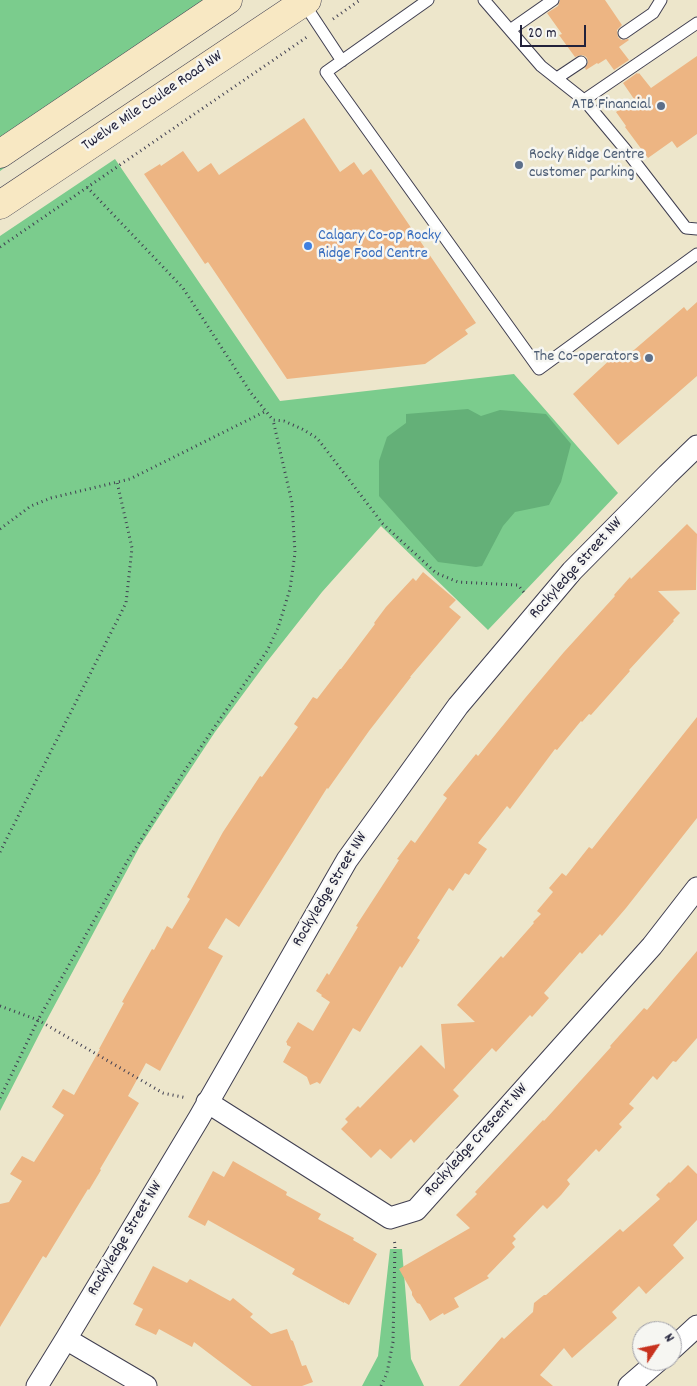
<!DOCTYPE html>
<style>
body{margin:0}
#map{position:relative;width:697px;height:1386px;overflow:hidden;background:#ede6cb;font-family:Dekko,sans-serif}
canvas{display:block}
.north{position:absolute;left:632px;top:1321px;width:50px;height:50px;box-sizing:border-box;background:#f6f6f2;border:1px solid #a1a1a9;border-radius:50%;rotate:56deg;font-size:14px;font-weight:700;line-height:20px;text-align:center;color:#22223b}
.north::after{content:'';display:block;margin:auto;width:18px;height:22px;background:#c8321e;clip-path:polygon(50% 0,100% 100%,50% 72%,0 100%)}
.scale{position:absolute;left:520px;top:25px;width:66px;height:22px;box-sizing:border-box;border:2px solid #22223b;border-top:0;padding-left:6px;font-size:15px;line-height:18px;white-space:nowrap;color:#22223b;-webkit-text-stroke:4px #f6f6f2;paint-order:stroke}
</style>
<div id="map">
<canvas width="697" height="1386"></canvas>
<div class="north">N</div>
<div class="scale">20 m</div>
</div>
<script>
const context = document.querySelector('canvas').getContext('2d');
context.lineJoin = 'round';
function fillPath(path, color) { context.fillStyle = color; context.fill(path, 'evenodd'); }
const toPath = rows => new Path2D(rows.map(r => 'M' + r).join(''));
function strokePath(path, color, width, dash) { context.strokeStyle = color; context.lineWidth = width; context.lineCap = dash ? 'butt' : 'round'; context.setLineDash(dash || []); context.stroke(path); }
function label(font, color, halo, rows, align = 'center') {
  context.font = font + ' Dekko,sans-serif'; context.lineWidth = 5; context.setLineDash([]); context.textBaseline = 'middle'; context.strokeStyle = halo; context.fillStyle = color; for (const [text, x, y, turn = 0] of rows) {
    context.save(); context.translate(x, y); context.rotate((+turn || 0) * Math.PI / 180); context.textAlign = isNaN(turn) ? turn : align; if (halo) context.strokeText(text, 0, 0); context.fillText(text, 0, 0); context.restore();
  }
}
fillPath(toPath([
 [0,0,242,0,0,171],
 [115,159,280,401,514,374,618,493,488,630,381,526,322,592,266,663,215,732,164,809,140,846,43,1027,0,1111,0,236],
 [390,1249,402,1249,411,1359,424,1386,362,1386,378,1356]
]), '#7bcc8d');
fillPath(toPath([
 [468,409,481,416,500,410,546,414,571,444,561,482,549,505,515,512,503,526,482,566,476,567,438,562,379,496,379,461,387,437,406,423,406,414]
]), '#64b078');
fillPath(toPath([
 [560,0,605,0,622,25,617,30,618,37,621,40,628,39,629,40,619,47,629,60,614,70,606,59,598,64,597,63,586,70,585,68,588,62,587,58,585,56,581,55,575,57,559,35,562,34,547,13,558,6],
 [697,56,697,134,677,148,672,141,648,158,625,127,626,126,616,112,634,99,623,83,637,73,638,74,639,73,651,88],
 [304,118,340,172,354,162,363,175,371,169,476,323,465,330,468,334,425,364,287,379,208,262,205,264,144,174,160,164,161,166,183,151,198,172,211,163,219,175],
 [697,302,697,376,618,445,573,394,613,357,623,350,627,356,684,307,687,311],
 [687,524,697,534,696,590,658,591,680,613,673,620,674,621,629,670,630,671,591,715,589,714,582,722,581,721,557,750,555,749,510,809,507,806,478,843,487,849,469,875,465,873,453,891,449,888,417,938,420,940,402,968,400,966,360,1032,353,1028,320,1084,317,1082,310,1085,307,1077,283,1062,291,1047,287,1045,287,1043,286,1042,298,1022,313,1031,330,1002,321,996,322,995,316,991,327,973,329,975,358,927,356,926,399,860,397,859,411,840,415,843,447,798,443,795,476,754,478,756,526,697,564,652,615,596,614,595,630,577,631,579],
 [423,572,456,600,449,607,461,617,410,677,411,677,369,731,328,789,327,788,239,927,226,918,208,948,223,956,160,1071,146,1063,128,1096,139,1103,100,1169,101,1170,89,1190,88,1189,46,1258,43,1256,0,1327,0,1204,9,1202,22,1181,10,1174,22,1156,34,1162,64,1115,52,1107,63,1089,74,1095,100,1049,99,1049,124,1003,122,1002,152,949,154,950,167,926,172,929,190,899,187,897,223,832,260,776,262,777,298,727,294,724,313,697,317,699,340,669,341,669,375,624,374,623,386,607,413,578,416,581],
 [697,717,697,818,626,908,602,936,600,934,582,954,580,952,544,993,549,998,532,1017,530,1015,496,1052,492,1048,453,1090,459,1096,431,1125,414,1143,411,1139,391,1159,380,1149,371,1158,341,1129,348,1122,345,1119,358,1106,360,1108,421,1045,445,1069,441,1024,475,1022,457,1005,501,956,503,958,534,923,533,922,541,914,537,911,553,892,549,888,562,873,566,876,589,847,592,849],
 [697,951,697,1038,676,1062,673,1061,657,1080,653,1076,629,1104,634,1108,619,1124,622,1127,599,1152,596,1149,567,1180,570,1184,561,1195,547,1209,543,1205,513,1236,516,1239,512,1243,515,1247,487,1276,489,1278,454,1298,459,1307,444,1315,443,1313,430,1321,420,1304,417,1303,412,1295,412,1292,399,1269,470,1228,456,1215,477,1194,475,1192,543,1120,544,1121,611,1047,610,1046,644,1008,647,1010],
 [233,1161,287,1192,286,1195,321,1214,318,1219,354,1238,353,1240,377,1254,349,1305,344,1302,344,1303,292,1274,295,1269,208,1220,205,1226,188,1217,213,1171,224,1177],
 [688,1165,697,1174,697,1220,673,1245,684,1258,646,1294,639,1286,612,1312,617,1318,572,1358,564,1348,540,1375,553,1386,459,1386,502,1337,504,1339,533,1312,534,1303,544,1295,546,1295,620,1229,623,1232,660,1199,656,1195,669,1182,670,1183],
 [153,1266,187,1283,190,1279,230,1301,233,1298,253,1314,250,1317,271,1334,287,1329,291,1340,293,1341,302,1366,306,1365,313,1382,302,1386,252,1386,194,1342,192,1347,159,1329,156,1335,135,1325,143,1309,133,1304]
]), '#edb583');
const service = toPath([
 [428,0,326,72,539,369,697,254],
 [484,0,541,66,584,100,625,149,686,228,697,229],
 [303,2,342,61],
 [510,30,553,0],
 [624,33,653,13,661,0],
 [557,78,581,62],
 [584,100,697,23]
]);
const minor = toPath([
 [207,1102,390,1218,416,1210,652,946,697,888],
 [66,1339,146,1386],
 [672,1349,697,1326],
 [37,1386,66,1339,199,1118,347,860,458,706,572,571,667,475,697,446],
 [629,1386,658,1361]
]);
const secondary = toPath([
 [0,154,228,0],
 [0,205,307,0]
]);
strokePath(service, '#403f51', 13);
strokePath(minor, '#403f51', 23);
strokePath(secondary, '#403f51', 29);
strokePath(toPath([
 [333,19,360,0],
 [87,187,183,288,251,393,273,420,284,421,302,429,317,438,383,524,436,573,458,582,518,585,526,595],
 [0,247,307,37],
 [0,529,31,506,51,498,130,479,266,411],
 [0,852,126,603,132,548,117,482],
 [0,1006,38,1020,163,1093,187,1098],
 [0,1098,38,1020,128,860,185,770,267,651,278,628,290,589,295,553,292,503,273,420],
 [381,1386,387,1373,393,1342,395,1245,394,1238]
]), '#403f51', 3, [1, 4]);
strokePath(service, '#fff', 11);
strokePath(minor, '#fff', 21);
strokePath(secondary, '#f8e8c3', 28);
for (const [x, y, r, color] of [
 [661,106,5,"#5c6f8a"],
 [519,165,5,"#5c6f8a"],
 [308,246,5,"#3f7fe0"],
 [649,358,5,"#5c6f8a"]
]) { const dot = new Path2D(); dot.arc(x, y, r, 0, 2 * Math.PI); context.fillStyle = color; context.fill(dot); strokePath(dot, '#f6f6f2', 2); }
label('16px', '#22223b', '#f6f6f2', [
 ["Twelve Mile Coulee Road NW",153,102,-34],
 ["Rockyledge Street NW",577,569,-48],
 ["Rockyledge Street NW",331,890,-59],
 ["Rockyledge Crescent NW",477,1141,-48],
 ["Rockyledge Street NW",126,1239,-59]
]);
label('16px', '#4e5e75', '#f6f6f2', [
 ["ATB Financial",651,106],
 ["Rocky Ridge Centre",529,156,"left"],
 ["customer parking",529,174,"left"],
 ["The Co-operators",639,358]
], 'right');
label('16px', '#366cbe', '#f6f6f2', [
 ["Calgary Co-op Rocky",318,237],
 ["Ridge Food Centre",318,255]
], 'left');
</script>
